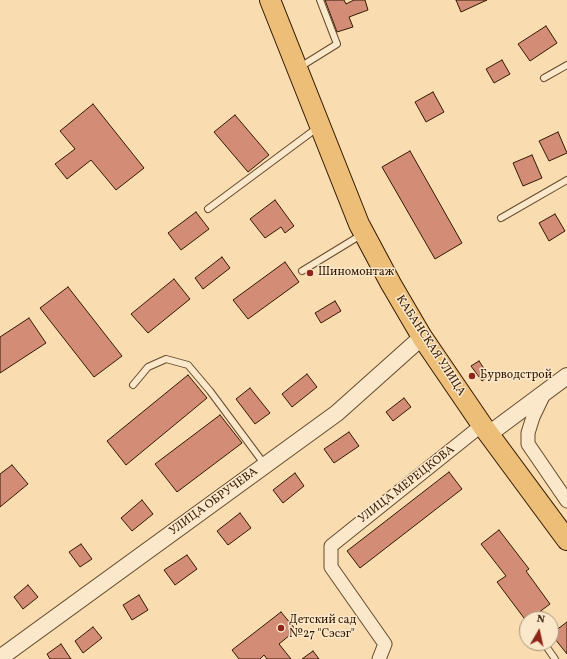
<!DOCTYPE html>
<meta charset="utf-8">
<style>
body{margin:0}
#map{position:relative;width:567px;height:659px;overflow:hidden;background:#f9dcaf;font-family:Vollkorn,serif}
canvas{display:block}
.north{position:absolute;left:519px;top:611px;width:40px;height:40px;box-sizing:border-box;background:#fbe8cb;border:1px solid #ab957b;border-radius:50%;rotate:9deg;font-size:11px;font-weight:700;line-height:16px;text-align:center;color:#331902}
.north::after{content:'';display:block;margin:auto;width:14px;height:18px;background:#8f2418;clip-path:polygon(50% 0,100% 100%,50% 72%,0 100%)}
</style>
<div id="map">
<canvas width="567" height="659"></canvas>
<div class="north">N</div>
</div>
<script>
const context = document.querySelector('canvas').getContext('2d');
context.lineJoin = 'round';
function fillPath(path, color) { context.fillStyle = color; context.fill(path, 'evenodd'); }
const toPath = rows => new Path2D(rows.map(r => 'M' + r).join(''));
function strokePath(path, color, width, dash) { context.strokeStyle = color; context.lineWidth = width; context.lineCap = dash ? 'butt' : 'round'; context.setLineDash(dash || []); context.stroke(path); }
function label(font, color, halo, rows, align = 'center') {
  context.font = font + ' Vollkorn,serif'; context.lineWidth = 3; context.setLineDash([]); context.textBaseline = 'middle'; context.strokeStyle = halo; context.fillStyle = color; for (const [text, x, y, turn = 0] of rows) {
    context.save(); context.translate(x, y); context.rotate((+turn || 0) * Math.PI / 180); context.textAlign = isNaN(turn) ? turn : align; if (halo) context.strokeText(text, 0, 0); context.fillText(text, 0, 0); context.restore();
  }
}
const building = toPath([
 [325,0,344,0,346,4,354,0,365,0,368,10,349,17,353,27,337,32,325,0],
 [456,0,487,0,461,12,456,0],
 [546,26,557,43,530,61,518,44,546,26],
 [502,60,510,74,494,83,486,69,502,60],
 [433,92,444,112,426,122,415,102,433,92],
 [93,104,144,168,116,190,91,160,67,179,55,164,75,149,60,131,93,104],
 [235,115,269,155,248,172,214,132,235,115],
 [558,132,567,153,549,161,539,141,558,132],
 [410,151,462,243,435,259,382,167,410,151],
 [532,155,542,178,523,186,513,163,532,155],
 [275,200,294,226,285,233,281,227,265,238,250,219,275,200],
 [196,212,209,229,181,250,168,233,196,212],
 [555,214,565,231,549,241,539,223,555,214],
 [222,257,230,268,203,289,195,278,222,257],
 [285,262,299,282,248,319,233,300,285,262],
 [174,279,190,299,148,333,131,314,174,279],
 [68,287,122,356,94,377,40,308,68,287],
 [335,301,341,311,321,323,315,313,335,301],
 [29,318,46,343,0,373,0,337,29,318],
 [479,361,489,376,482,381,471,366,479,361],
 [307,374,317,387,292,407,282,394,307,374],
 [188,375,207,398,126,465,107,441,188,375],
 [250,388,270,413,255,424,236,399,250,388],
 [404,398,411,407,393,421,386,412,404,398],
 [220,415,242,443,177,492,155,464,220,415],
 [349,432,359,446,334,463,324,449,349,432],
 [12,465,28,484,0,507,0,474,12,465],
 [449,472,462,489,360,568,347,551,449,472],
 [295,473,304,486,283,503,273,490,295,473],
 [142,500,153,514,132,531,121,518,142,500],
 [240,513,251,528,228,545,217,531,240,513],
 [499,530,529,569,526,571,550,604,530,619,527,619,527,622,497,582,506,576,481,544,499,530],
 [81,544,92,559,80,567,69,552,81,544],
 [187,555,197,569,175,585,164,570,187,555],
 [28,585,38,597,23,609,14,597,28,585],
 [139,595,148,610,132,620,123,605,139,595],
 [281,612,296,630,279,644,291,659,267,659,264,655,260,659,239,659,232,650,281,612],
 [567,622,567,654,551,634,567,622],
 [93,627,102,638,83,653,75,641,93,627],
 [61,644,71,659,50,659,47,654,61,644],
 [313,651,319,659,302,659,313,651]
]);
fillPath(building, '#d38d76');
strokePath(building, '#331902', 1);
const service = toPath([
 [300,67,337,44,320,0],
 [544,78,567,65],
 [208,209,317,128],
 [501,218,567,180],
 [302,271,361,235],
 [133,385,148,367,166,359,188,365,210,391,265,465],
 [548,649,555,659]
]);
const minor = toPath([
 [545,392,533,417,528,433,528,444,567,501],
 [379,659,385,644,331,567,331,546,482,425]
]);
const tertiary = toPath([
 [489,434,567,376],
 [0,658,337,413,422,337]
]);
const primary = toPath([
 [270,0,359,224,391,284,422,337,482,425,567,540]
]);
strokePath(service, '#644a2d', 8);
strokePath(minor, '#644a2d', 15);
strokePath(tertiary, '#644a2d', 18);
strokePath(primary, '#331902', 22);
strokePath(service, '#fbe8cb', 6);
strokePath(minor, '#fbe8cb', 13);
strokePath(tertiary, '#fbe8cb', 16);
strokePath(primary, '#ecbe78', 20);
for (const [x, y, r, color] of [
 [310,273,4,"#8f2418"],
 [472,376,4,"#8f2418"],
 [281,628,4,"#8f2418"]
]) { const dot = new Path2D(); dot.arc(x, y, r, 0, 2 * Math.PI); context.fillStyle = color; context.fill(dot); strokePath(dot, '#fbe8cb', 1.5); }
label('12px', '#331902', '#fbe8cb', [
 ["Шиномонтаж",318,273],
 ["Бурводстрой",480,376],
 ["Детский сад",289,621],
 ["№27 \"Сэсэг\"",289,635]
], 'left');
label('12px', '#331902', '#fbe8cb', [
 ["КАБАНСКАЯ УЛИЦА",430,346,57],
 ["УЛИЦА МЕРЕЦКОВА",407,485,-38],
 ["УЛИЦА ОБРУЧЕВА",214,502,-36]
]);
</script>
